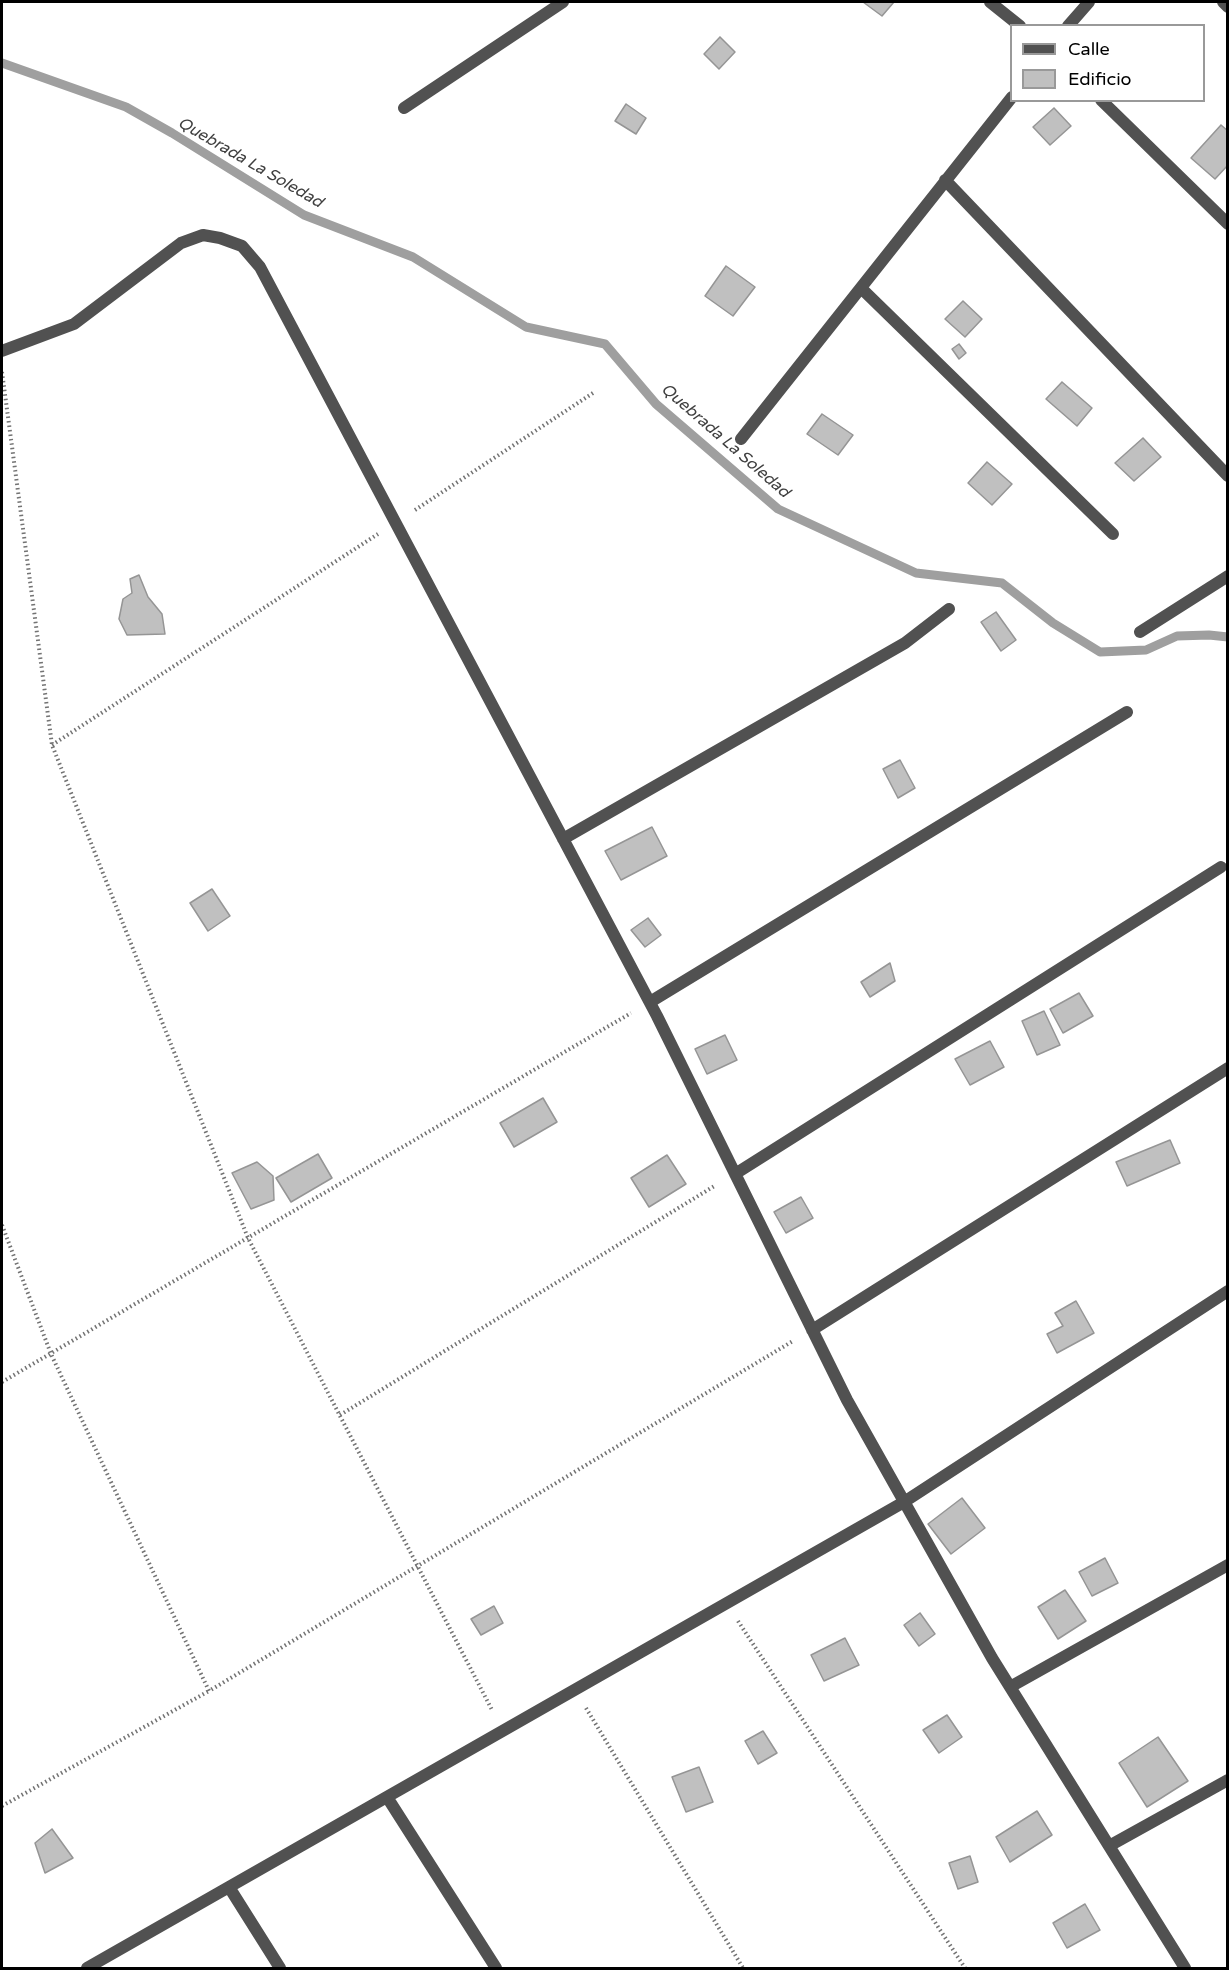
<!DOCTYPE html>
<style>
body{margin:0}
#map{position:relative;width:1229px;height:1970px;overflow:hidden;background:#fff;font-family:"Varela Round",sans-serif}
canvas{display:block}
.frame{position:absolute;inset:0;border:3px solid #000;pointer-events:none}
.legend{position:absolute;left:1010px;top:24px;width:195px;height:78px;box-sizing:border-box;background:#fff;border:2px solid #999;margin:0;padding:8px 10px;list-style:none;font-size:18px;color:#000}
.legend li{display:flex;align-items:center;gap:12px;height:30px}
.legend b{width:30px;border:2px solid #999}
</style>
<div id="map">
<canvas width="1229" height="1970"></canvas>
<div class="frame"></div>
<ul class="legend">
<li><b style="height:8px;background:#515151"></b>Calle</li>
<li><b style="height:16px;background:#c0c0c0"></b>Edificio</li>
</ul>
</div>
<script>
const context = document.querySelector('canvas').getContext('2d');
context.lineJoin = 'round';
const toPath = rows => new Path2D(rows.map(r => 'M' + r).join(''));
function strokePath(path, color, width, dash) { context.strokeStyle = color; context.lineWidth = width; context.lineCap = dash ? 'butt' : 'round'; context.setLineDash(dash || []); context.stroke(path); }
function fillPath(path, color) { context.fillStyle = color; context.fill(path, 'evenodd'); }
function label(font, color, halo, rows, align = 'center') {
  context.font = font + ' "Varela Round",sans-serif'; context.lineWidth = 4.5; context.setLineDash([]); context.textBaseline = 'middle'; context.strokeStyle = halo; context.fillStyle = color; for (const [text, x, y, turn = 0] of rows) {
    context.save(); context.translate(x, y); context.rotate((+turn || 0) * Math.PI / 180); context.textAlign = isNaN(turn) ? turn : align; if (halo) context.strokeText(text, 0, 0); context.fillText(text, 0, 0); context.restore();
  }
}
strokePath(toPath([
 [2,63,126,107,172,133,304,215,413,257,526,327,605,344,656,404,778,509,916,573,1002,583,1053,623,1100,652,1146,650,1177,636,1209,635,1228,637]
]), '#9f9f9f', 9);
const building = toPath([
 [863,2,894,2,882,16,863,2],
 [720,37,735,52,719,69,704,54,720,37],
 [626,104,646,118,636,134,615,121,626,104],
 [1054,108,1071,126,1050,145,1033,127,1054,108],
 [1221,125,1228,131,1228,165,1215,179,1191,158,1221,125],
 [726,266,755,287,733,316,705,296,726,266],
 [963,301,982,319,965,337,945,319,963,301],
 [959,344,966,353,959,359,952,349,959,344],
 [1062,382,1092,408,1077,426,1046,399,1062,382],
 [822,414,853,435,838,455,807,434,822,414],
 [1143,438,1161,457,1134,481,1115,463,1143,438],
 [987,462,1012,484,992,505,968,483,987,462],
 [139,575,148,597,162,614,165,634,127,635,119,619,123,599,132,593,130,579,139,575],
 [996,612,1016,640,1001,651,981,622,996,612],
 [900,760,915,788,898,798,883,769,900,760],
 [652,827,667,856,621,880,605,851,652,827],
 [212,889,230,916,208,931,190,903,212,889],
 [648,918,661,935,645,947,631,930,648,918],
 [890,963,895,981,870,997,861,982,890,963],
 [1079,993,1093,1016,1063,1033,1050,1009,1079,993],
 [1044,1011,1060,1045,1037,1055,1022,1021,1044,1011],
 [725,1035,737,1060,707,1074,695,1049,725,1035],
 [990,1041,1004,1067,970,1085,955,1059,990,1041],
 [543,1098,557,1122,514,1147,500,1123,543,1098],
 [1170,1140,1180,1163,1127,1186,1116,1162,1170,1140],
 [318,1154,332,1178,291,1202,276,1178,318,1154],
 [667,1155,686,1184,649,1207,631,1178,667,1155],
 [257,1162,273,1176,274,1200,251,1209,232,1173,257,1162],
 [801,1197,813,1218,786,1233,774,1212,801,1197],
 [1076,1301,1094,1333,1057,1353,1047,1334,1063,1326,1055,1313,1076,1301],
 [962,1498,985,1528,951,1554,928,1524,962,1498],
 [1105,1558,1118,1583,1092,1596,1079,1572,1105,1558],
 [1065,1590,1086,1621,1058,1639,1038,1607,1065,1590],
 [494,1606,503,1623,481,1635,471,1619,494,1606],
 [920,1613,935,1634,919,1646,904,1625,920,1613],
 [845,1638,859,1665,824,1681,811,1655,845,1638],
 [947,1715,962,1737,939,1753,923,1730,947,1715],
 [763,1731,777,1753,758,1764,745,1741,763,1731],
 [1158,1737,1188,1781,1147,1807,1119,1763,1158,1737],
 [699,1767,713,1802,686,1812,672,1777,699,1767],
 [1037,1811,1052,1835,1010,1862,996,1837,1037,1811],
 [52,1829,73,1858,45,1873,35,1843,52,1829],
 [970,1856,978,1882,958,1889,949,1863,970,1856],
 [1085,1904,1100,1930,1067,1948,1053,1923,1085,1904]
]);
fillPath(building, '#c0c0c0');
strokePath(building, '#959595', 1.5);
strokePath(toPath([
 [2,372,52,745,248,1238,492,1710],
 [415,510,593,393],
 [52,745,378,534],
 [2,1225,51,1354,209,1691,793,1341],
 [2,1382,631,1013],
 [340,1415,716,1185],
 [738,1621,965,1968],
 [586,1708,743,1968],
 [2,1806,209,1691]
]), '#737373', 4, [1.5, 3]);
strokePath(toPath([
 [990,2,1020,26],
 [1223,2,1228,7],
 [1068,26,1089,2],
 [1101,100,1228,224],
 [404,108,563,2],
 [945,180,1228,476],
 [861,288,1113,534],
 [2,351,74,324,181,243,203,235,220,238,242,246,260,267,657,1016,847,1400,992,1658,1185,1968],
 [741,439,1012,97],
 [1140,632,1228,576],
 [563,839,905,643,949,609],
 [650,1002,1127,712],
 [735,1174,1221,867],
 [812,1330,1228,1068],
 [1010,1687,1228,1565],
 [387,1797,496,1968],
 [1109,1846,1228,1780],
 [229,1887,280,1968],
 [87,1968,904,1502,1228,1291]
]), '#515151', 12);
label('italic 16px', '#404040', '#fff', [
 ["Quebrada La Soledad",250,163,30],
 ["Quebrada La Soledad",725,441,41]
]);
</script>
